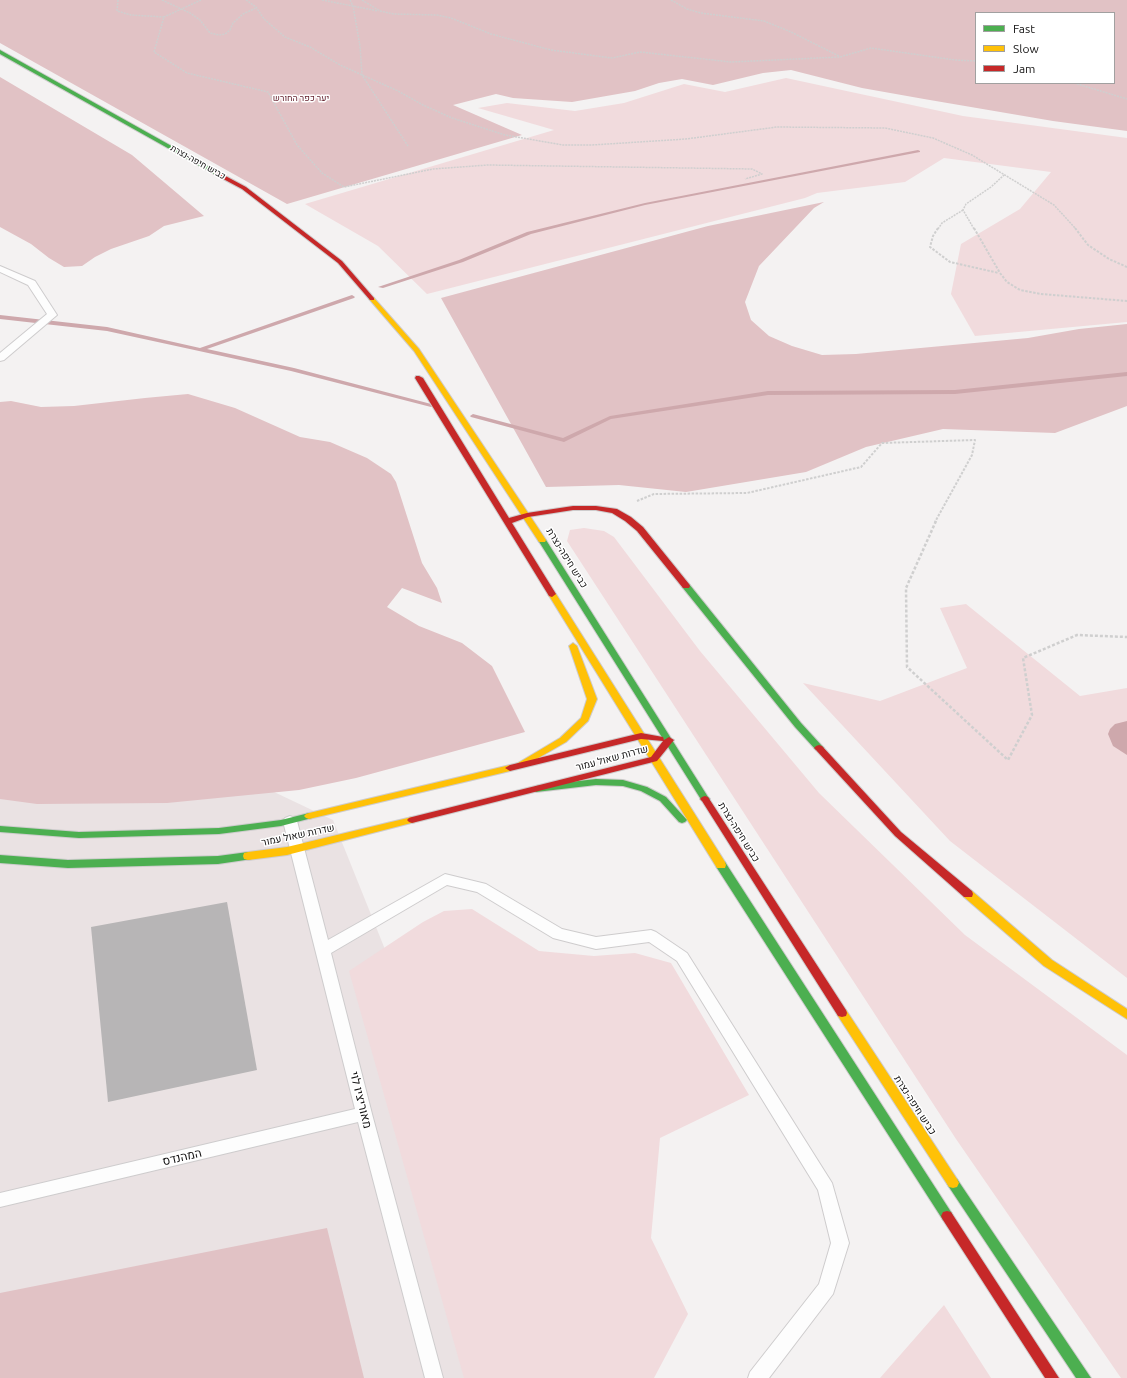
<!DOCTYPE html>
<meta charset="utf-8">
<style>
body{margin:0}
#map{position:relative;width:1127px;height:1378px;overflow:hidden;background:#f4f2f2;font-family:Ubuntu,sans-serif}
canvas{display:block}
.legend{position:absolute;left:975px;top:12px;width:140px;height:72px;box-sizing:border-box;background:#fff;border:1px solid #a1a0a0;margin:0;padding:5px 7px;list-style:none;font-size:12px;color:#131212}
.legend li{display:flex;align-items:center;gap:8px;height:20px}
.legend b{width:20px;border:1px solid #a1a0a0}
</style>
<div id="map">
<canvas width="1127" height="1378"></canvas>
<ul class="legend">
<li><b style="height:5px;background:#4caf50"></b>Fast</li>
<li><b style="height:5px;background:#ffc107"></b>Slow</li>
<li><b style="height:5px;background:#c62828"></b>Jam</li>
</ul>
</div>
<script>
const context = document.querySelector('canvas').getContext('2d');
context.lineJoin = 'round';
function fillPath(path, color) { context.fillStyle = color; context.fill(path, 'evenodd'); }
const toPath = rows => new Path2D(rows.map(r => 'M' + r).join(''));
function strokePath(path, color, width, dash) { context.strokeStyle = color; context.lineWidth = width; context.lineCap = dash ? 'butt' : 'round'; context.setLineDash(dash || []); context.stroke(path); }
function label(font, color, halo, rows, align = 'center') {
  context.font = font + ' Ubuntu,Heebo,sans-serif'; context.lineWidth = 3; context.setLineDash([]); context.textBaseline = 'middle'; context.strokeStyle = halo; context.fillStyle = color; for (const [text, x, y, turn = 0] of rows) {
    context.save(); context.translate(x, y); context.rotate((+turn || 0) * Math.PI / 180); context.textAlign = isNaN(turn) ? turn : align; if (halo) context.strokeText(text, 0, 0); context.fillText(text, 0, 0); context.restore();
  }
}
fillPath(toPath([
 [0,751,211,762,333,820,413,1019,518,1378,0,1378]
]), '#eae2e3');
fillPath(toPath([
 [786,78,963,116,1127,138,1127,322,975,336,951,294,961,244,1020,209,1051,172,944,158,905,182,817,193,805,198,427,294,378,246,305,204,554,130,478,108,507,103,575,111,624,103,684,84,725,92],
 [584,528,604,531,614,537,700,651,819,793,965,935,1127,1055,1127,1378,1121,1378,956,1139,567,541,570,530],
 [966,604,1080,696,1127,688,1127,978,950,841,803,683,880,701,967,668,940,608],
 [472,909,539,951,594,956,635,953,671,963,749,1095,660,1138,651,1238,688,1314,654,1378,464,1378,349,971,423,922,444,911],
 [944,1305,991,1378,880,1378]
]), '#f1dbdd');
fillPath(toPath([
 [0,0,1127,0,1127,131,1053,121,924,99,862,88,791,70,763,73,713,85,682,79,659,83,635,91,572,102,513,98,496,94,453,105,522,135,287,204,0,43],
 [976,13,1114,13,1114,83,976,83],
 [0,77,132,155,204,216,164,226,149,236,111,249,95,257,82,266,64,267,49,258,31,244,0,227],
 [824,202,814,208,759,266,745,302,751,320,769,336,792,346,822,355,856,354,1028,338,1079,329,1127,324,1127,406,1055,433,943,429,866,447,806,472,686,492,619,485,546,487,441,298,708,226],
 [188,394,235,408,300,437,330,442,367,458,391,474,396,482,422,563,437,588,442,603,402,588,387,607,419,626,462,643,492,666,525,732,356,778,299,790,167,803,37,804,0,799,0,402,11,401,41,407,74,406,145,398],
 [327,1228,364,1378,0,1378,0,1293]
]), '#e1c2c5');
fillPath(toPath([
 [1127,721,1127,755,1113,746,1108,734,1110,729,1115,724]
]), '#cea8ac');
fillPath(toPath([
 [918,150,920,151,920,152,645,205,531,234,463,262,383,288,378,287,459,260,527,232,645,203,918,150],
 [352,295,355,297,354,298,207,349,294,368,435,405,435,407,431,407,291,371,107,331,0,319,0,315,107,327,200,348,352,295],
 [1127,372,1127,376,955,394,768,395,611,419,564,442,471,417,470,416,473,414,563,438,610,416,768,391,955,390,1127,372]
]), '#cea8ac');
fillPath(toPath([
 [227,902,257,1070,108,1102,91,927]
]), '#b7b5b6');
const lane = toPath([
 [0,266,35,281,57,315,4,360,0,361,0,353,47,314,28,285,0,272,0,266],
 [290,816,295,818,297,821,328,940,445,874,486,884,562,929,596,937,651,930,656,932,687,953,832,1183,849,1243,833,1294,769,1378,748,1378,750,1372,819,1284,831,1243,818,1190,677,961,649,942,596,949,553,938,477,892,447,885,331,953,372,1114,443,1378,425,1378,358,1122,0,1207,0,1193,355,1109,283,821,285,818,290,816]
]);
const fast = toPath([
 [0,50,218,172,219,173,214,174,0,54,0,50],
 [539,538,542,538,546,540,708,797,710,799,708,801,702,801,538,540,539,538],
 [686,583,689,584,801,723,822,746,824,748,822,750,816,750,795,727,683,588,682,586,686,583],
 [596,779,623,780,647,787,666,797,687,820,685,822,682,823,679,822,660,801,641,791,623,786,596,785,536,792,531,789,536,786,596,779],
 [309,813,312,814,314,816,312,818,281,826,219,834,79,838,0,832,0,826,79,832,219,828,281,820,309,813],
 [248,852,252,853,253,856,252,859,218,864,68,868,0,863,0,855,68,860,218,856,248,852],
 [721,861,725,862,951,1212,953,1216,951,1220,947,1221,943,1220,717,868,716,865,717,862,721,861],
 [953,1178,957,1179,1091,1378,1076,1378,949,1187,947,1183,949,1179,953,1178]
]);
const slow = toPath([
 [372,297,374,298,419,349,546,540,545,542,539,542,414,351,370,300,369,299,372,297],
 [552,591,556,594,725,862,726,865,725,868,717,868,548,594,552,591],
 [573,643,577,646,597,699,588,721,566,742,521,768,515,768,510,771,309,819,306,818,304,816,306,814,309,813,510,765,513,766,560,738,581,718,587,699,569,646,573,643],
 [412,817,415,818,417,820,415,822,287,855,248,860,244,859,243,856,244,853,248,852,287,847,412,817],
 [968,890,972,891,1052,960,1127,1009,1127,1019,1044,966,964,897,963,894,964,891,968,890],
 [842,1009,846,1010,957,1179,959,1183,957,1187,953,1188,949,1187,838,1016,837,1013,838,1010,842,1009]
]);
const jam = toPath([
 [214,172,218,172,246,187,342,261,374,298,374,300,370,300,338,263,242,189,214,174,214,172],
 [416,376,419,376,423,378,509,518,527,513,573,506,596,506,617,509,631,517,643,527,689,584,690,586,689,588,683,588,637,531,625,521,612,513,596,510,573,510,528,517,512,523,556,594,552,597,549,596,415,378,416,376],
 [641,733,663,737,664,740,669,737,674,740,657,761,412,823,409,822,407,820,409,818,412,817,651,757,663,741,641,739,510,771,505,768,510,765,641,733],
 [819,745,822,746,901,832,972,891,973,894,972,897,964,897,895,836,816,750,814,748,816,746,819,745],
 [705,796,708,797,846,1010,847,1013,846,1016,842,1017,838,1016,702,801,700,799,702,797,705,796],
 [947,1211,951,1212,1059,1378,1045,1378,943,1220,941,1216,943,1212,947,1211]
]);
strokePath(lane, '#cecccd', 2);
strokePath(fast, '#cecccd', 2);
strokePath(slow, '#cecccd', 2);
strokePath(jam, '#cecccd', 2);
strokePath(toPath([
 [118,0,117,11,131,15,164,17],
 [162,0,190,13,200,20,210,33,219,35,225,34,230,30,233,23,243,14,256,8],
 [201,0,164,17,154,52,187,73,268,92,297,145,322,173,344,187,433,169,488,165,752,169,762,174,745,179],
 [246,0,256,7,264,19,285,37,310,47,340,65,398,91,423,105,452,118,505,135,563,145,592,145,686,139,777,127,885,128,933,138,972,155,1054,205,1076,229],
 [322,0,378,11],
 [350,0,353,6,360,46,362,75,408,146],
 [362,0,380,11,394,14,437,15,451,18,491,34,551,50,612,58,640,52,731,62,840,57,871,48,955,60,976,61],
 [671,0,687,9,701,13,764,21,791,32,839,56],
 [1074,83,1127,99],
 [938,229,942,223,963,210],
 [974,229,963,210,966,204,991,187,1004,175]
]), '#cfcfcf', 1.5, [2, 1]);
strokePath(toPath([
 [938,228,933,236,930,247,950,262,999,273],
 [974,228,1000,273,1007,282,1020,290,1041,294,1127,301],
 [1075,228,1088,245,1109,259,1127,267],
 [637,501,654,494,747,493,861,467,882,443,975,440,972,455,935,522]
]), '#cfcfcf', 2, [2.5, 1.5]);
strokePath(toPath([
 [936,521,906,588,907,667,1008,760,1032,715,1023,658,1077,635,1127,637]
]), '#cfcfcf', 2.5, [3, 2]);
fillPath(lane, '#fdfdfd');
fillPath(fast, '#4caf50');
fillPath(slow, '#ffc107');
fillPath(jam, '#c62828');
label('9px', '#64222f', '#fff', [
 ["יער כפר החורש",301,98]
]);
label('9px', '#131212', '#fff', [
 ["כביש חיפה-נצרת",198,162,29]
]);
label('10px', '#131212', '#fff', [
 ["כביש חיפה-נצרת",567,558,58],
 ["שדרות שאול עמור",612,758,-15],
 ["כביש חיפה-נצרת",739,832,58],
 ["שדרות שאול עמור",298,835,-12],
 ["כביש חיפה-נצרת",915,1105,57]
]);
label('12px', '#131212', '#fff', [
 ["מאוריציו לוי",361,1100,76],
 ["המהנדס",182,1157,-13]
]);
</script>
